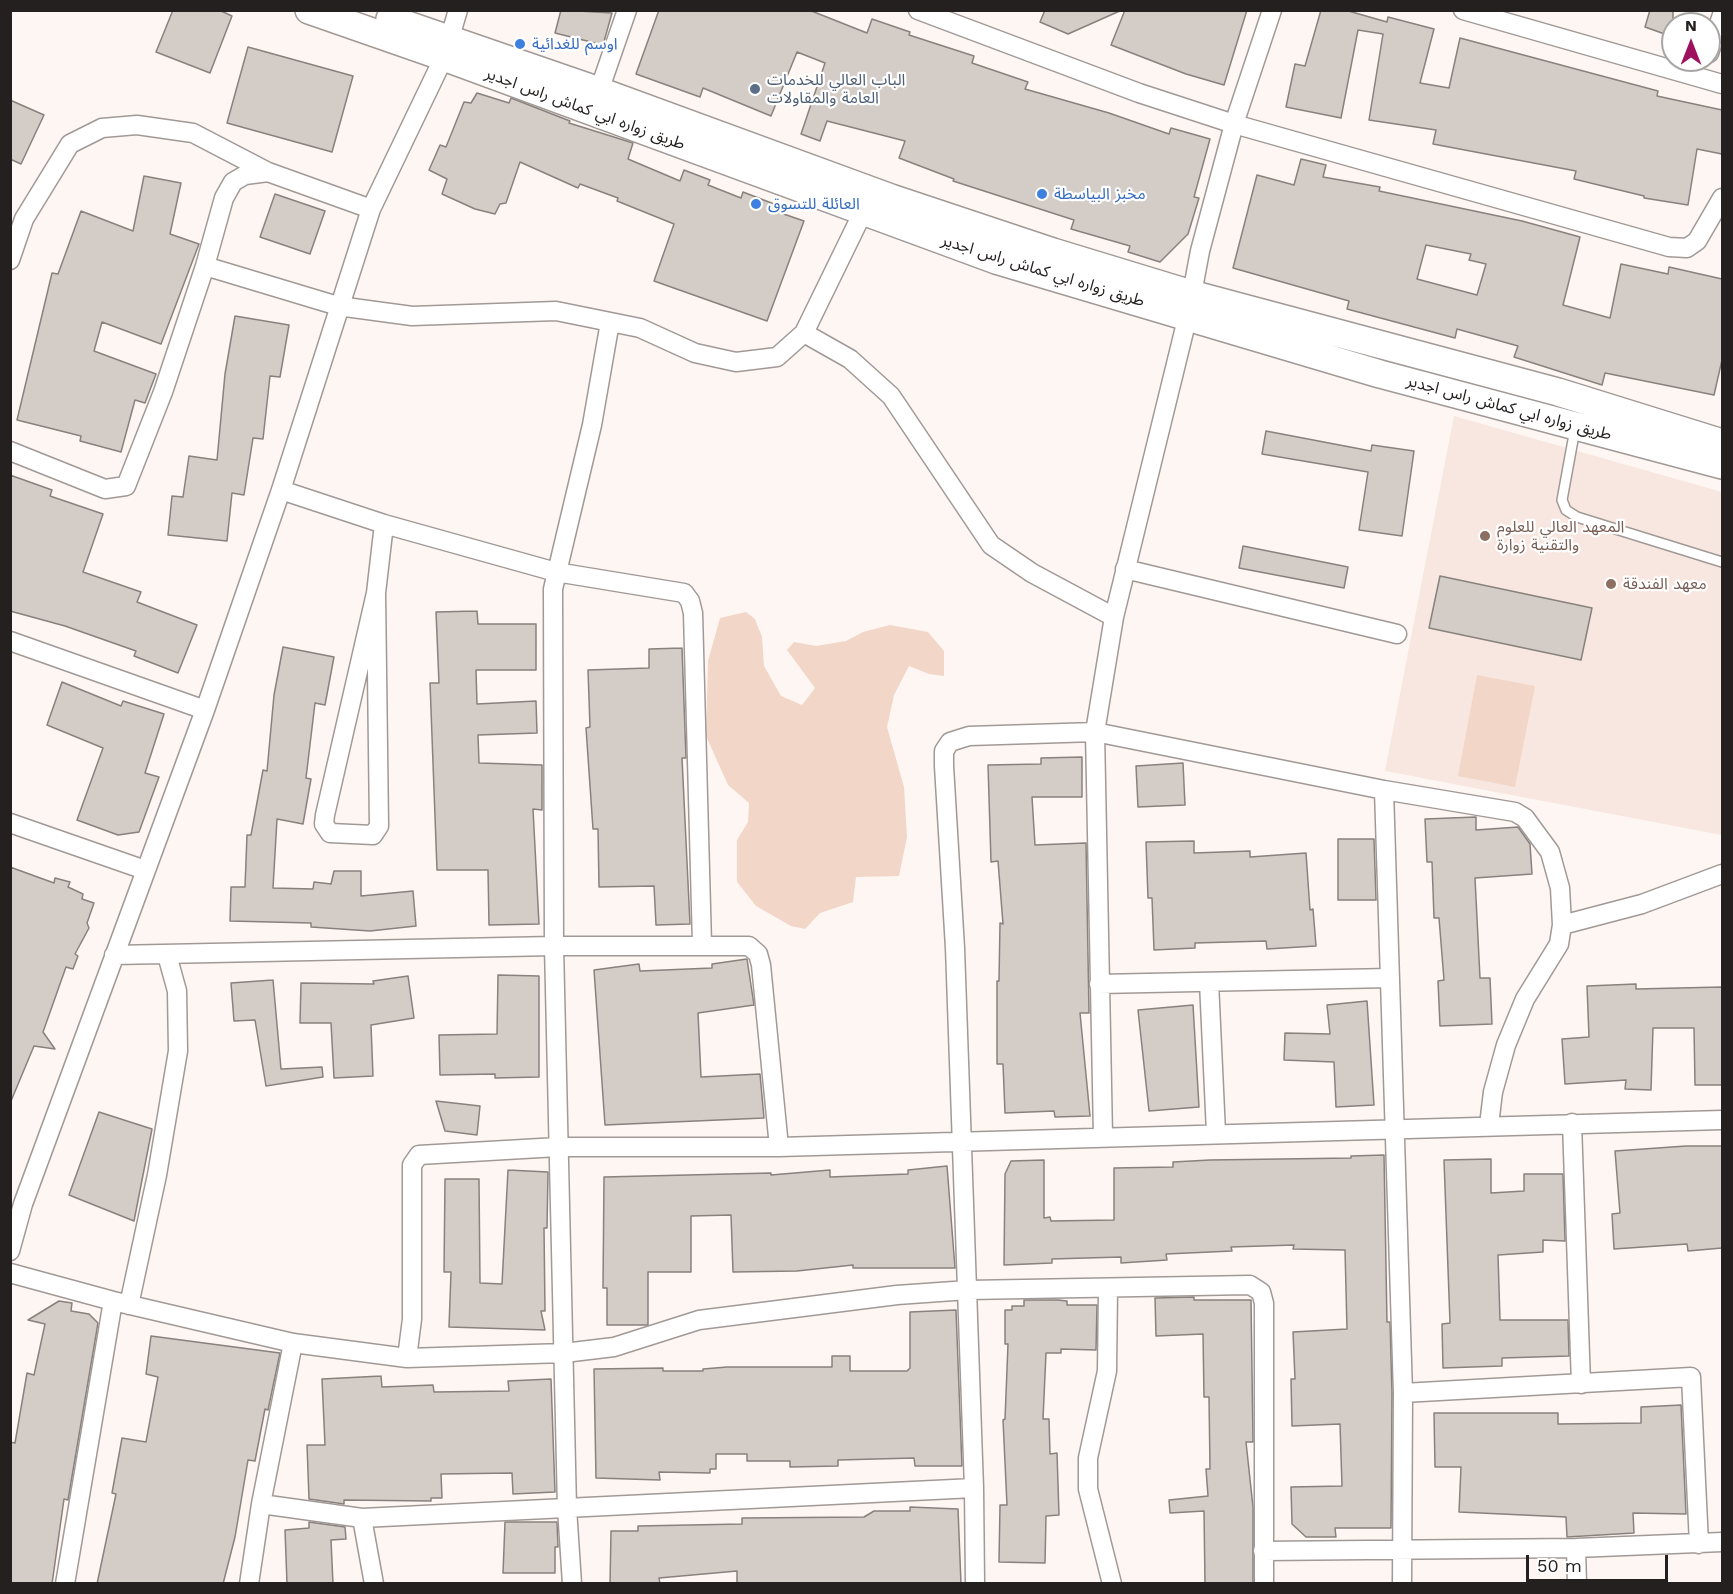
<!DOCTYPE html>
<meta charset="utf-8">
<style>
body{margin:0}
#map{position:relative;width:1733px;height:1594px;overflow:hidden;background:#fef6f2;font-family:"Work Sans",sans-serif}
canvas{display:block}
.frame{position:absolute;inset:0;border:12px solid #23201f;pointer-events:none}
.north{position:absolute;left:1661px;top:12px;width:60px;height:60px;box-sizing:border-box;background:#fff;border:2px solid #a7a6a5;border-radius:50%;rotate:0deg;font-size:16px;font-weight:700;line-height:24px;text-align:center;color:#23201f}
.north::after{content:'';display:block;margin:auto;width:21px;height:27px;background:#9e115e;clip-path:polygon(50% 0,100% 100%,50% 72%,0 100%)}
.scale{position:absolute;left:1526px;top:1555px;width:142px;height:27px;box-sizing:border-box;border:3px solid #23201f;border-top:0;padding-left:8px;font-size:18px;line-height:21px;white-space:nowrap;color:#23201f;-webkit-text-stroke:4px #fff;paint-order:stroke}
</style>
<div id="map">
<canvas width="1733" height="1594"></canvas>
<div class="frame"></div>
<div class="north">N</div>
<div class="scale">50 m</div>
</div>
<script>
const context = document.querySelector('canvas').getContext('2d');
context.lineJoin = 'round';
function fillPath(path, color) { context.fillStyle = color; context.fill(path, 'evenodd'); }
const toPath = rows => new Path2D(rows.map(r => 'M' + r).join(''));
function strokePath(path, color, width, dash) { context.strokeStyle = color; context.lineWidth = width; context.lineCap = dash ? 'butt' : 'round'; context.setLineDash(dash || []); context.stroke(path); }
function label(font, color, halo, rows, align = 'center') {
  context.font = font + ' "Work Sans","Noto Sans Arabic",sans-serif'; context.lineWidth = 4.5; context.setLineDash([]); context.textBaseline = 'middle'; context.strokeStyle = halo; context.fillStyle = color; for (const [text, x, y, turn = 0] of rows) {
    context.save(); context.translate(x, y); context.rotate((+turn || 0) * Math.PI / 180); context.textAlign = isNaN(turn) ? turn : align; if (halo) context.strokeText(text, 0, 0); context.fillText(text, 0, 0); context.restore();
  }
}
fillPath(toPath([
 [1454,416,1722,492,1722,835,1385,771]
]), '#f7e7e0');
fillPath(toPath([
 [746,612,755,619,762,637,764,666,781,696,802,705,815,688,787,650,794,642,816,646,846,641,863,632,890,625,928,632,944,651,944,676,929,674,909,666,894,695,887,727,904,787,907,837,899,876,856,877,853,902,820,913,805,929,791,926,756,906,737,882,737,840,748,822,749,803,728,785,706,736,708,661,720,618],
 [1477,675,1535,686,1515,787,1458,776]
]), '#f2d6c8');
const building = toPath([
 [173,10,219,10,232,16,210,73,156,52,173,10],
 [561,10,612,13,603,45,555,33,561,10],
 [659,10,809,10,867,33,872,19,910,32,909,35,974,56,972,63,1028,82,1025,89,1109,113,1169,134,1171,128,1210,139,1194,197,1199,198,1188,234,1160,262,1128,252,1130,246,1071,229,1074,220,953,181,954,179,899,158,905,141,827,121,820,141,801,134,825,63,797,52,771,116,703,88,700,97,636,74,659,10],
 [1045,10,1122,10,1068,34,1040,22,1045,10],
 [1125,10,1247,10,1224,85,1186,74,1111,45,1125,10],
 [1321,10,1345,10,1387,22,1388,17,1434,29,1420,83,1449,88,1460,38,1658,91,1657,96,1722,110,1722,154,1697,149,1688,205,1644,198,1644,196,1574,179,1576,171,1433,144,1436,130,1369,120,1383,34,1358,30,1341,118,1286,107,1295,64,1305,66,1321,10],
 [1650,10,1673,10,1673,37,1645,27,1650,10],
 [248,47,353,76,332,152,227,123,248,47],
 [477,93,509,103,511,98,570,121,569,123,633,143,628,159,680,181,684,170,710,180,708,185,741,198,743,192,774,204,772,210,804,221,767,321,654,281,674,224,617,201,618,198,580,184,578,188,520,162,506,203,500,204,495,214,475,209,442,194,447,179,429,170,440,145,446,147,464,102,471,103,477,93],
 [10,100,44,115,21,164,10,159,10,100],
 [1301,159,1326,165,1323,177,1380,187,1379,191,1522,221,1580,237,1563,305,1610,318,1621,264,1668,274,1669,267,1722,279,1722,360,1714,395,1605,373,1602,385,1514,357,1518,346,1457,329,1455,338,1347,309,1349,301,1233,268,1257,175,1294,185,1301,159],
 [1426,245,1471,254,1469,260,1486,264,1477,295,1417,279,1426,245],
 [144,176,181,183,170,234,199,244,161,344,102,322,94,351,156,374,145,403,135,400,121,452,80,441,81,436,17,420,52,273,58,274,81,211,133,231,144,176],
 [275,194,325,211,310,254,260,237,275,194],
 [235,316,289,325,280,377,270,376,263,439,253,438,244,495,232,493,227,541,168,535,172,496,183,497,189,456,217,460,225,374,235,316],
 [1266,431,1371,451,1372,445,1414,451,1402,536,1359,530,1368,472,1262,454,1266,431],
 [10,475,52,490,50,496,103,514,83,572,141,592,137,602,197,625,178,673,134,656,136,651,65,626,10,611,10,475],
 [1243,546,1348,567,1344,588,1239,568,1243,546],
 [1440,576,1592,608,1581,660,1429,628,1440,576],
 [477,611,478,624,536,624,536,670,476,670,477,704,536,701,537,733,478,735,479,763,542,765,542,810,533,809,539,924,489,925,488,870,437,870,430,683,439,683,436,612,477,611],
 [283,647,334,657,325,705,315,703,306,778,311,779,303,824,277,819,273,888,313,889,314,882,331,884,334,871,361,871,361,896,413,891,416,926,370,931,311,927,311,923,230,921,231,887,245,887,247,835,251,835,263,770,267,771,274,695,283,647],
 [682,648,686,758,682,758,690,924,656,925,654,886,599,887,598,829,593,829,586,728,590,727,588,670,649,668,649,649,682,648],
 [62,682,121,706,123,701,164,714,145,773,159,777,139,832,118,835,77,820,103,748,47,725,62,682],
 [1082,757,1082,797,1032,797,1035,845,1086,843,1089,1013,1080,1013,1090,1116,1055,1117,1054,1111,1005,1113,1003,1064,997,1064,997,981,999,981,1000,923,1003,924,998,861,991,862,988,765,1041,764,1041,758,1082,757],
 [1183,763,1185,805,1138,807,1136,766,1183,763],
 [1476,817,1476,830,1518,827,1530,844,1532,874,1475,878,1480,978,1490,978,1492,1024,1440,1026,1438,981,1444,980,1439,918,1434,918,1432,862,1427,862,1425,819,1476,817],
 [1338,839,1374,839,1376,900,1338,900,1338,839],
 [1194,841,1194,853,1250,851,1250,857,1306,853,1310,910,1313,909,1316,946,1267,949,1266,941,1195,943,1195,948,1154,950,1152,898,1148,898,1146,842,1194,841],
 [10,867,54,883,55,878,70,882,68,887,83,894,82,899,94,903,87,923,89,928,75,954,78,956,73,969,66,967,43,1032,55,1049,34,1046,11,1101,10,867],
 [747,959,754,1005,698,1013,701,1077,760,1074,764,1118,605,1125,594,970,639,964,640,971,712,968,712,964,747,959],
 [498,975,539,976,539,1077,495,1078,495,1074,440,1075,439,1035,497,1034,498,975],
 [408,976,414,1018,371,1025,373,1076,334,1078,331,1023,300,1023,301,983,374,984,373,981,408,976],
 [273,980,281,1069,322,1067,323,1077,266,1086,255,1020,234,1021,231,983,273,980],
 [1636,984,1636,989,1722,987,1722,1085,1695,1085,1694,1028,1653,1028,1651,1090,1625,1089,1626,1080,1565,1084,1562,1039,1589,1037,1587,986,1636,984],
 [1367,1001,1374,1105,1336,1107,1334,1062,1284,1060,1285,1033,1330,1034,1327,1005,1367,1001],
 [1193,1005,1199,1107,1149,1111,1138,1010,1193,1005],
 [436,1101,480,1106,477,1135,445,1131,436,1101],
 [99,1112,152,1129,134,1221,69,1195,99,1112],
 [1686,1146,1722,1146,1722,1248,1688,1251,1687,1244,1614,1249,1612,1214,1620,1213,1615,1151,1686,1146],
 [1384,1155,1387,1322,1390,1322,1392,1393,1391,1528,1335,1528,1336,1537,1306,1537,1292,1524,1291,1487,1342,1486,1340,1424,1292,1426,1291,1379,1295,1379,1293,1332,1347,1329,1345,1250,1293,1249,1294,1245,1231,1247,1232,1251,1166,1254,1167,1260,1121,1263,1121,1257,1052,1259,1052,1263,1004,1265,1005,1174,1011,1161,1044,1160,1044,1218,1050,1217,1051,1221,1114,1220,1114,1168,1173,1167,1173,1162,1210,1160,1351,1158,1351,1156,1384,1155],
 [1491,1159,1491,1193,1524,1191,1524,1174,1563,1174,1565,1241,1543,1240,1543,1252,1498,1255,1500,1320,1568,1320,1569,1356,1502,1358,1502,1366,1443,1368,1442,1324,1450,1323,1444,1160,1491,1159],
 [947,1166,955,1268,853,1268,853,1265,797,1271,733,1272,731,1215,691,1216,691,1272,648,1272,648,1325,607,1325,607,1288,603,1288,604,1177,771,1173,771,1175,830,1170,830,1177,908,1174,908,1170,947,1166],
 [508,1170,548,1172,547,1228,544,1228,545,1311,541,1311,545,1330,449,1327,451,1272,444,1272,445,1179,479,1179,480,1283,502,1284,508,1170],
 [1194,1297,1194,1300,1251,1300,1253,1442,1246,1442,1253,1507,1253,1584,1205,1584,1204,1511,1170,1513,1169,1500,1208,1496,1206,1469,1210,1469,1209,1397,1204,1397,1203,1334,1156,1336,1155,1298,1194,1297],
 [1024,1300,1058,1300,1067,1301,1067,1305,1097,1305,1096,1350,1061,1349,1061,1353,1046,1353,1043,1419,1049,1419,1050,1454,1057,1453,1059,1515,1046,1516,1045,1563,999,1562,1000,1505,1007,1505,1003,1420,1005,1419,1008,1344,1005,1344,1005,1310,1012,1310,1012,1306,1024,1306,1024,1300],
 [59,1301,72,1303,71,1311,89,1314,98,1323,68,1500,64,1499,52,1584,10,1584,10,1442,15,1443,27,1373,34,1375,45,1324,28,1320,59,1301],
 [956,1310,962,1466,915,1466,914,1458,838,1460,838,1466,790,1467,790,1461,747,1461,747,1454,716,1454,716,1469,710,1469,710,1473,659,1472,660,1480,596,1478,594,1369,663,1368,663,1371,703,1371,703,1369,727,1367,832,1367,832,1356,850,1356,850,1371,907,1371,910,1368,910,1312,956,1310],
 [151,1336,280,1353,268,1410,265,1409,255,1461,248,1460,235,1537,223,1584,97,1584,116,1494,112,1493,122,1438,146,1442,158,1377,146,1374,151,1336],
 [381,1376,382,1387,433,1385,434,1392,509,1391,508,1381,551,1379,555,1492,513,1494,512,1473,441,1474,442,1498,431,1498,431,1501,344,1500,344,1504,309,1499,307,1445,325,1445,322,1379,381,1376],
 [1681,1405,1686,1514,1633,1513,1634,1533,1567,1537,1566,1517,1459,1512,1461,1467,1435,1467,1434,1413,1558,1413,1558,1424,1641,1423,1641,1407,1681,1405],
 [910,1507,958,1509,961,1584,737,1584,737,1571,659,1578,660,1584,610,1584,611,1531,638,1531,638,1526,742,1524,742,1518,864,1517,874,1511,910,1511,910,1507],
 [309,1522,345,1527,346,1539,331,1540,333,1584,287,1584,285,1530,309,1528,309,1522],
 [505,1522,557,1522,558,1547,555,1547,555,1573,503,1573,505,1522]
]);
fillPath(building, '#d3ccc7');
strokePath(building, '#88817d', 1.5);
const lane = toPath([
 [1575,429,1562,500,1566,510,1577,517,1722,562]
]);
const street = toPath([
 [918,10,1139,93,1234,124,1669,247,1687,248,1697,241,1722,198],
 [1463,10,1722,84],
 [1709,53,1722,15],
 [599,91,627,10],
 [10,260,24,219,70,144,102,128,137,125,193,133,268,172],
 [205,266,224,198,233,182,245,175,268,172,371,209],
 [804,333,850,359,891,396,991,545,1032,573,1114,617],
 [10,451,105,489,126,486,163,392,205,266,338,306,412,316,556,311,640,328,695,353,736,362,777,357,804,333,863,212],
 [281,490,384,524,556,572,684,593,690,601,693,613,702,944],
 [1125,569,1397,634],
 [376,593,379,826,373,835,330,833,324,824,325,815,376,593,384,524],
 [10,641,205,710],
 [1384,790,1403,1393,1402,1584],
 [10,823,145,870],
 [1562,925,1642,904,1722,874],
 [114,955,554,946,749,946,758,954,761,965,779,1147],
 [1209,982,1216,1133],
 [1099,984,1390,978],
 [1572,1123,1581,1384],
 [1103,1136,1095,732,1114,617,1188,315,1200,251,1234,124,1272,10],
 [10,1251,23,1204,205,710,281,490,371,209,444,57,458,10],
 [10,1273,113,1301,293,1343,407,1358,564,1353,614,1347,699,1320,897,1295,968,1290,1250,1285,1261,1292,1264,1303,1264,1584],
 [1108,1289,1107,1371,1088,1458,1088,1489,1112,1584],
 [129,1305,157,1175,178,1051,177,991,167,955],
 [407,1358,412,1319,412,1165,419,1155,558,1147,779,1147,1722,1120],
 [1403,1393,1691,1377,1699,1544],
 [261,1504,362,1518,974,1488],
 [362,1518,374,1584],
 [1576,1548,1577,1584],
 [1263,1551,1576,1548,1722,1542],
 [65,1584,113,1301],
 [249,1584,261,1504,293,1343],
 [572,1584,567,1508,554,946,553,589,592,425,610,322],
 [975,1584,974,1488,955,948,944,766,944,751,950,742,969,736,1095,732,1384,790,1515,812,1525,818,1550,852,1560,888,1562,925,1559,944,1525,999,1506,1045,1493,1092,1489,1125]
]);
const primary = toPath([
 [309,10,444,57,996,260,1380,374,1722,465],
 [390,19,599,91,891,198,1053,252,1191,294,1558,392,1722,443]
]);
strokePath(lane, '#a19996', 12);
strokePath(street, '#a19996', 21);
strokePath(primary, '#a19996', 30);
strokePath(lane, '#fff', 9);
strokePath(street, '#fff', 18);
strokePath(primary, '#fff', 27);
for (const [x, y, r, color] of [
 [520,44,6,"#3f7fe0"],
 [755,89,6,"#5c6f8a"],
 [1042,194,6,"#3f7fe0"],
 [756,204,6,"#3f7fe0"],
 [1485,536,6,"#8d6e63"],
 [1611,584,6,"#8d6e63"]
]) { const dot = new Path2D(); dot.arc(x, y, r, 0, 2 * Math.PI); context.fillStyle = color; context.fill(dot); strokePath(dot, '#fff', 2); }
label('16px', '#366cbe', '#fff', [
 ["اوسم للغدائية",532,44],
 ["مخبز البياسطة",1054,194],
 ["العائلة للتسوق",768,204]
], 'left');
label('16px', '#4e5e75', '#fff', [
 ["الباب العالي للخدمات",767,80],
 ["العامة والمقاولات",767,98]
], 'left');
label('16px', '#23201f', '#fff', [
 ["طريق زواره ابي كماش راس اجدير",585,109,20],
 ["طريق زواره ابي كماش راس اجدير",1043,271,17],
 ["طريق زواره ابي كماش راس اجدير",1509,408,15]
]);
label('16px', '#785e54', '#fff', [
 ["المعهد العالي للعلوم",1497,527],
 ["والتقنية زوارة",1497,545],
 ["معهد الفندقة",1623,584]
], 'left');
</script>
